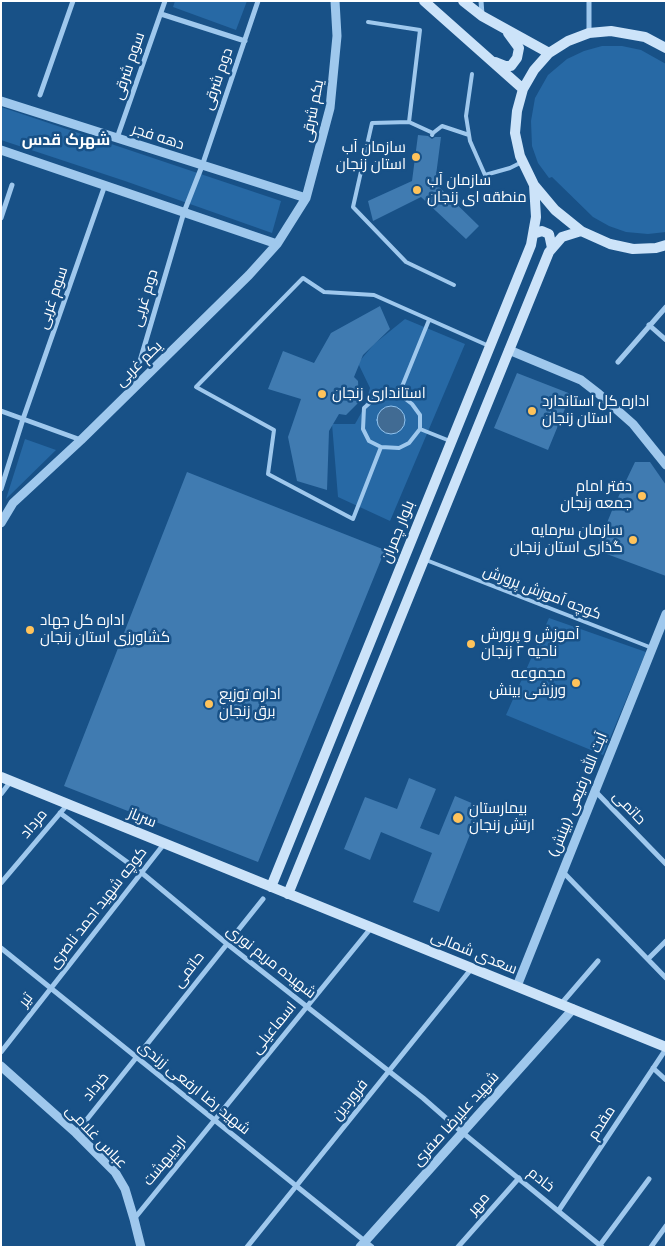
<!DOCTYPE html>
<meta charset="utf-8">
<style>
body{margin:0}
#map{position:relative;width:667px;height:1248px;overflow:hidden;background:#185187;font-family:Karla,sans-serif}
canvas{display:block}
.frame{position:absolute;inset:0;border:2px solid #fff;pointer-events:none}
</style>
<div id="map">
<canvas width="667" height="1248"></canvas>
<div class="frame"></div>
</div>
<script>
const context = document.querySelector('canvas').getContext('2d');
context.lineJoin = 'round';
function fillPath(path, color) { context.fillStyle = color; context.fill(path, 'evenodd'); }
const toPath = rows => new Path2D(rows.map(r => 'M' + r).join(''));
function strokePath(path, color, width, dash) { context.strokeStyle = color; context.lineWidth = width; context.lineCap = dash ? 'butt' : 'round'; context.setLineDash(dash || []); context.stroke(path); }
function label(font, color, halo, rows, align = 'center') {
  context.font = font + ' Karla,Cairo,sans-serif'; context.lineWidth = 5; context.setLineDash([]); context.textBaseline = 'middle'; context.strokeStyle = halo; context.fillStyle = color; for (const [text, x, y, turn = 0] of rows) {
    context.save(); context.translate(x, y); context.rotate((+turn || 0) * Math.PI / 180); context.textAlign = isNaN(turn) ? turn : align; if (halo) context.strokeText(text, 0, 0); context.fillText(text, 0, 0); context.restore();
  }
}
fillPath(toPath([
 [175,1,247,1,236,30,173,7],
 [602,46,622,46,641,50,666,64,666,232,648,234,626,232,609,226,593,217,552,177,549,178,538,163,532,146,531,121,535,98,548,75,567,59,584,51],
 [1,107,281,201,272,233,125,181,1,140],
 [405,319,465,344,390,521,338,497,332,424,355,424,364,408,370,388,358,363,374,344],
 [25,439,56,450,6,499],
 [549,618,646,652,603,755,506,715]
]), '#2769a5');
const water = toPath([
 '377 420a14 14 0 1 1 28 0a14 14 0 1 1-28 0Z'
]);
fillPath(water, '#416b93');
strokePath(water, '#91c4f0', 1);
fillPath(toPath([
 [418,135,428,136,432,139,435,137,441,137,435,183,479,226,466,239,421,197,373,221,368,201,412,181],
 [380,306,390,329,363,355,354,377,358,381,359,402,346,415,339,414,329,431,327,490,297,481,288,437,301,399,268,389,283,351,314,363,331,333],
 [517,373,571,394,548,450,494,428],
 [635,462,650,462,666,485,666,576,596,550,613,508],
 [187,472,385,550,258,862,64,786],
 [409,778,436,789,420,828,439,835,455,796,481,807,439,912,413,902,432,853,381,832,370,860,344,849,365,797,397,809]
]), '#407bb1');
strokePath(toPath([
 [368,22,420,30,409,122],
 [472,74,466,116,470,141,485,175,510,168,522,162],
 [433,133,409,122,372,123,353,207,406,262,454,285],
 [432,135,433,133,442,126,469,135],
 [381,393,399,394,412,404,420,415,420,429,409,443,399,448,381,447,369,441,363,429,364,408,381,393],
 [399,394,429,320],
 [420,429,450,441],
 [381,447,353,519,268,474,274,430,196,387,303,278,324,292,374,295,489,346],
 [426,560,652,648]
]), '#9fc8ed', 4);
strokePath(toPath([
 [481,1,482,15],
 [589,1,589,33],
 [161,14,245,41],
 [40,95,73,1],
 [117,138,165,1],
 [1,218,12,185],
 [649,325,666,340],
 [618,362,666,307],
 [132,388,184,212,202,166,258,1],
 [1,411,81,440],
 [1,489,23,419,105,185],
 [595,791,666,864],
 [1,794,11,781],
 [60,813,142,873,226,943,423,1098,463,1133,602,1247],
 [563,872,666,978],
 [1,883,67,805],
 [1,948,372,1247],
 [648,959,666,941],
 [561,1004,598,961],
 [1,1052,164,844],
 [653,1068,666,1080],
 [76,1133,263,899],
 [559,1210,666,1049],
 [134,1219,371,928],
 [600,1245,649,1179],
 [247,1247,472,968],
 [458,1247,519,1178],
 [651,1247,666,1226]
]), '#9fc8ed', 5);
strokePath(toPath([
 [1,101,306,198],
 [1,150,277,244],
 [509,350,581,380,599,394,633,424,666,465],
 [1,523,13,503,81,440,249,275,277,244,306,198,330,108,337,36,335,1],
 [517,986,666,614],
 [1,1066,76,1133,115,1172,125,1189,134,1219,141,1247],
 [360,1247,573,1009]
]), '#9fc8ed', 9);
strokePath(toPath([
 [424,1,523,89],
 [463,1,482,16,549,53],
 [666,48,645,37,611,31,589,33,568,41,549,53,534,70,523,89,517,111,515,133,520,156,534,185,555,210,581,231,610,244,633,249,656,248,666,245],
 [495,62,505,66,511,66,517,58,519,48,508,33],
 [533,234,542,231,549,234,552,248],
 [1,777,666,1047],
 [271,887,531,245,536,217,534,185],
 [288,894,549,252,562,237,581,231]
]), '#cce3f9', 10);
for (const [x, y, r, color] of [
 [416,157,5,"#ffc35b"],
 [417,190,5,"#ffc35b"],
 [322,394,5,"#ffc35b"],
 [532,411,5,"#ffc35b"],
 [642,496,5,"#ffc35b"],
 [633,540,5,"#ffc35b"],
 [30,630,5,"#ffc35b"],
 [471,644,5,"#ffc35b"],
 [576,683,5,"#ffc35b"],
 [209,704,5,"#ffc35b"],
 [458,818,6,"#ffc35b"]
]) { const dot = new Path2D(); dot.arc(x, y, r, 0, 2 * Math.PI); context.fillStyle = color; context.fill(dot); strokePath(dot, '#185187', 2); }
label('15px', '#fff', '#185187', [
 ["سوم شرقی",129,66,-71],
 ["دوم شرقی",218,79,-71],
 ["یکم شرقی",313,111,-79],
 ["دهه فجر",158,137,18],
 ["سوم غربی",53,298,-71],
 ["دوم غربی",145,298,-73],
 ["یکم غربی",139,364,-44],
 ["بلوار چمران",398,532,-68],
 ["کوچه آموزش پرورش",542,593,21],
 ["آیت الله رفیعی (بینش)",578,795,-68],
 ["حاتمی",629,808,46],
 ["سرباز",142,818,22],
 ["مرداد",34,824,-50],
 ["کوچه شهید احمد ناصری",98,908,-52],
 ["سعدی شمالی",474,953,22],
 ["شهیده مریم نوری",271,962,38],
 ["حاتمی",189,970,-52],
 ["تیر",26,1000,-52],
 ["اسماعیلی",274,1028,-51],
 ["خرداد",96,1087,-51],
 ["شهید رضا ارفعی زرندی",194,1088,39],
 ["فروردین",350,1100,-51],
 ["شهید علیرضا صفری",456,1119,-48],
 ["مقدم",602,1123,-57],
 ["عباس غلامی",96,1137,46],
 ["اردیبهشت",165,1161,-51],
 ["خادم",541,1180,39],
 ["مهر",479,1204,-48]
]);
label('15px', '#fff', '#185187', [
 ["سازمان آب",406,148,"right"],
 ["استان زنجان",406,165,"right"],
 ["سازمان آب",427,181],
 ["منطقه ای زنجان",427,198],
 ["استانداری زنجان",332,394],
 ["اداره کل استاندارد",542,402],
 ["استان زنجان",542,419],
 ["دفتر امام",632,487,"right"],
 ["جمعه زنجان",632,504,"right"],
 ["سازمان سرمایه",623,531,"right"],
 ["گذاری استان زنجان",623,548,"right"],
 ["اداره کل جهاد",40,621],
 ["کشاورزی استان زنجان",40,638],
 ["آموزش و پرورش",481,635],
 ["ناحیه ۲ زنجان",481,652],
 ["مجموعه",566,674,"right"],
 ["ورزشی بینش",566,691,"right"],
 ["اداره توزیع",219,695],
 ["برق زنجان",219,712],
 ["بیمارستان",469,809],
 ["ارتش زنجان",469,826]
], 'left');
label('bold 16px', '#fff', '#185187', [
 ["شهرک قدس",66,140]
]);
</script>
